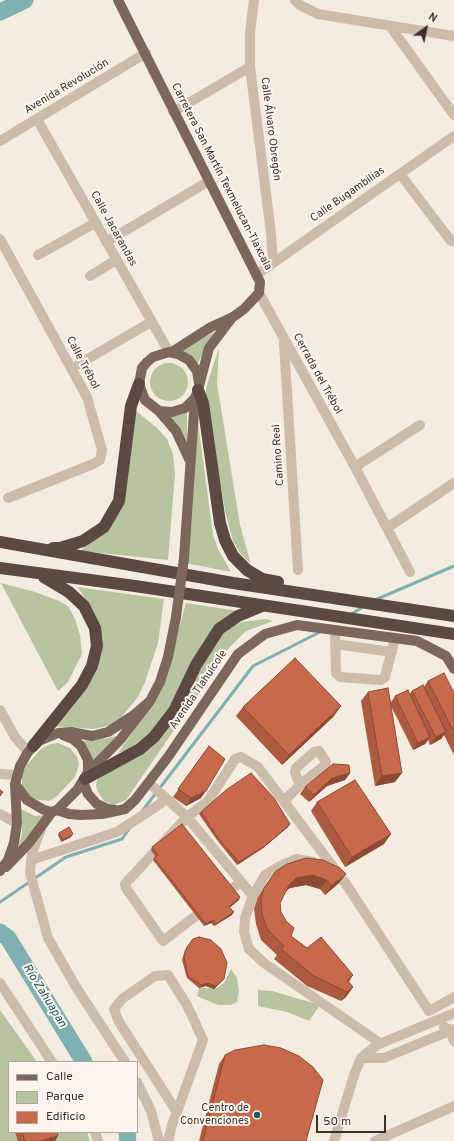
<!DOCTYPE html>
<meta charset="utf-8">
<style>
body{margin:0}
#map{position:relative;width:454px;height:1141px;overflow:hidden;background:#f4ebe1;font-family:Overpass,sans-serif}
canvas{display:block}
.legend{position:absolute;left:8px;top:1061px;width:130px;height:72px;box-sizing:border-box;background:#fbf5ee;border:1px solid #aea6a0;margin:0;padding:5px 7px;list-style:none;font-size:12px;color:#3b302b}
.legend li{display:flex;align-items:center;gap:8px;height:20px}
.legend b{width:20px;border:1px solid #aea6a0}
.north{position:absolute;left:406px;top:8px;width:40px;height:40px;-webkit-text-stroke:3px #fbf5ee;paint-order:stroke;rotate:33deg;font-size:11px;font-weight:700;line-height:16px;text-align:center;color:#3b302b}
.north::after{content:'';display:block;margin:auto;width:14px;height:18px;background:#3b302b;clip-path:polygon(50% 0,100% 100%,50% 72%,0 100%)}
.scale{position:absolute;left:316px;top:1115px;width:70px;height:18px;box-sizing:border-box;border:2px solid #3b302b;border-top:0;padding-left:5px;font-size:12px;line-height:14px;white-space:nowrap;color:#3b302b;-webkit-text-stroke:3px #fbf5ee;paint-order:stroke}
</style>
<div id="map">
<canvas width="454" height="1141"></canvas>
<ul class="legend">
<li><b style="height:5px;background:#7d675c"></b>Calle</li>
<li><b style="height:11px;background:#b8c4a0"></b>Parque</li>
<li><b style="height:11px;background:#c8694b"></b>Edificio</li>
</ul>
<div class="north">N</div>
<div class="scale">50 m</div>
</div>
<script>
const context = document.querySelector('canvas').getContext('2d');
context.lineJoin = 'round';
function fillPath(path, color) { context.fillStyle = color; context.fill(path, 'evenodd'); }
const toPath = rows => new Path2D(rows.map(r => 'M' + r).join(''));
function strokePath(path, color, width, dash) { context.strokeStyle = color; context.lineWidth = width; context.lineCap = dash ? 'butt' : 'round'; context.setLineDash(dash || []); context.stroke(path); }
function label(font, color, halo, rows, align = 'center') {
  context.font = font + ' Overpass,sans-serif'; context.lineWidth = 4; context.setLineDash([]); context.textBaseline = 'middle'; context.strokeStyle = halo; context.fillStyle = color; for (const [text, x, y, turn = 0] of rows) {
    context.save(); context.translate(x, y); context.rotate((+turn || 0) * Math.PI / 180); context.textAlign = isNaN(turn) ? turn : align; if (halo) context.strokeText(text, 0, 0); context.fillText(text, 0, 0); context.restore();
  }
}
fillPath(toPath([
 [214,332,196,367,178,352],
 [219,348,217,384,240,525,251,564,240,553,233,541,226,515,206,400,206,388],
 '150 382a19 19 0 1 1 38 0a19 19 0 1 1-38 0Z',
 [135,410,157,428,167,439,173,454,175,474,168,560,80,551,104,533,116,518,121,507],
 [187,411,187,445,169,417],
 [198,423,213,535,218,549,231,572,186,563],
 [1,583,35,592,59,601,68,606,75,619,80,635,82,654,68,682,58,691],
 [77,587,164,599,158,643,145,682,138,697,119,720,111,725,94,729,53,726,94,673,93,612,83,595],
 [186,603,238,611,223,619,203,642,186,678,156,731,130,749,118,753,151,706,173,650],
 [266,619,273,621,246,631,227,650,199,694,126,800,114,805,104,801,98,792,96,785,98,777,149,749,161,738,178,716,205,657,224,631,242,622],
 [119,735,91,761,87,746,83,741,109,738],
 [58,743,70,748,77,757,79,764,75,777,57,796,49,801,31,799,22,788,22,773,26,766,41,749,50,744],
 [21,809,35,816,47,815,18,848,22,834],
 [231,969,237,978,239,992,237,1002,231,1005,218,1005,197,996,199,988,217,988,224,983],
 [258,990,272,991,320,1005,309,1021,287,1012,258,1006],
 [0,1010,37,1062,9,1062,9,1132,87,1132,90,1141,0,1141]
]), '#b8c4a0');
strokePath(toPath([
 [375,600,454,566],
 [351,614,363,607],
 [143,810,253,666,322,631],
 [0,902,66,857,122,839,129,829]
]), '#7fb0b2', 3);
strokePath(toPath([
 [0,12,25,0],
 [0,932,8,938,84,1062],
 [127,1132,128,1141]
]), '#7fb0b2', 17);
strokePath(toPath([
 [254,0,250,33,250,67,271,233,273,262],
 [295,0,300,5,318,14,454,36],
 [390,26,454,115],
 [173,112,250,67],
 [37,119,169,352],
 [0,141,146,53],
 [400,174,451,241],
 [0,239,87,397,102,450,100,460,93,464,8,498],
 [106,242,209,181],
 [38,255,95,223],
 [256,275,454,136],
 [90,276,116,260],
 [259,293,355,467,410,572],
 [284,343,298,570],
 [79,364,151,322],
 [355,467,420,425],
 [387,528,454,483],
 [335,630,336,673,340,677,381,680,385,677,395,638],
 [335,644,392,652],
 [0,710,15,737,28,752],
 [319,751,326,762,324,766,300,785,295,773,296,768,314,752,319,751],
 [0,774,17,775],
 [149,783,187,817,253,896],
 [284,801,300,785],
 [0,814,17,823],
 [41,829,32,853,30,873,48,938,76,987,125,1062],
 [31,860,117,832,160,804,165,797],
 [313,862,296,859,280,866,265,875,253,896,245,918,244,932,249,949,264,963,380,1043],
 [222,896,241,882],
 [206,908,163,941,126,888,125,884,187,817,208,801,235,759,241,757,258,767,346,884,429,1011,454,997],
 [0,983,52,1062],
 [444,1027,450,1030,454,1041],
 [361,1058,384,1058,454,1029],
 [137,1082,151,1111,159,1141],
 [95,1132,98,1141],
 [168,1141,172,1125,177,1112,203,1040,187,1005,168,975,155,976,122,999,114,1009,119,1022,177,1112],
 [334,1141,354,1075,361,1058,377,1045,454,1013],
 [375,1141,454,1106]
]), '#cdbbac', 10);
strokePath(toPath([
 [118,0,260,282,259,293,244,309,233,317,211,327,172,352],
 [199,384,197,371,189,360,178,354,169,352,153,357,147,362,142,368,139,384,145,400,159,411,172,412,185,408,195,398,198,390,209,348,231,319],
 [159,411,176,431,189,459],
 [184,558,195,398],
 [88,772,120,740,150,701,160,682,168,657,176,617],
 [83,782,88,794,97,804,108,809,115,810],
 [15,784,27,800,44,810,52,812,57,810,69,814,81,815,102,814,125,809,135,800,168,757,238,654,265,634,297,625,417,641,446,656,454,669],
 [57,810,77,790,88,772,88,760,81,746,73,739,63,735],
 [6,867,29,843,52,812],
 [0,871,8,860,14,843,17,823,15,784,20,766,28,752,39,741,58,733,71,732,92,736,108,732,134,715,150,701]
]), '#7d675c', 10);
strokePath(toPath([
 [198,390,203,403,220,523,225,540,233,556,247,570,262,579,278,582],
 [0,542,233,583,454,616],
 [53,548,60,548,83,541,104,527,119,501,131,406,139,384],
 [0,568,135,586,454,634],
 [33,746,82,685,92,666,97,646,95,628,84,606,69,592,44,577],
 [85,779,140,749,154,737,174,711,196,665,219,629,238,616,262,606]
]), '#5c4a42', 12);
strokePath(toPath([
 [176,617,184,558]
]), '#7d675c', 10);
fillPath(toPath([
 [428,681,454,693,454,755,444,735,441,739,430,745,428,740,425,744,413,750,390,704,395,782,375,786,361,701,368,692,390,704,395,696,410,694,412,691,424,687],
 [243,707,334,716,282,765,236,716],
 [209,746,201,798,186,806,173,797],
 [350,773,345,780,327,786,309,802,300,794,305,787],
 [317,802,384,844,345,867,311,811],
 [201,812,290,824,288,827,263,848,237,865,217,840,199,814],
 [59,833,71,837,61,842,58,835],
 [152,847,239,900,230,907,232,915,214,926,211,923,204,926,153,860,155,856,151,850],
 [287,864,339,883,325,895,320,889,306,885,290,888,286,891,280,903,281,912,291,936,307,948,353,975,349,982,353,987,346,997,341,1001,307,986,274,959,277,955,261,940,256,924,254,909,258,897,270,879],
 [193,939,222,981,214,989,206,986,199,988,187,978,182,960,185,950],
 [225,1055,306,1141,199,1141,219,1064],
 [15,1132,57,1132,55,1141,18,1141]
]), '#ac5a40');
fillPath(toPath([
 [341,706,334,716,282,765,289,755],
 [446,732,441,739,430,745,436,737],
 [430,737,425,744,413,750,418,743],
 [350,773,345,780,327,786,309,802,314,795,332,778],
 [402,773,395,782,375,786,382,776],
 [206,791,201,798,186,806,191,798],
 [290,824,288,827,263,848,237,865,239,862],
 [73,834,71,837,61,842,63,840],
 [391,834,384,844,345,867,352,857],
 [346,874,339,883,325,895,331,886],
 [313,875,327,880,320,889,306,885,290,888,282,894,289,885,296,878],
 [240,897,239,900,228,909,229,907],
 [234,912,232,915,214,926,216,924],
 [213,920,211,923,204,926,206,924],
 [224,979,214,989,206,986,199,988,201,985],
 [353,987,346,997,341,1001,347,992],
 [58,1136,55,1141,40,1141]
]), '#8c4a34');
const building = toPath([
 [295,658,341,706,289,755,243,707,295,658],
 [444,673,454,693,454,732,428,681,444,673],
 [423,685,446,732,436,737,412,691,423,685],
 [388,688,402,773,382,776,368,692,388,688],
 [408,690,430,737,418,743,395,696,408,690],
 [209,746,225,759,206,791,191,798,178,789,209,746],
 [333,764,349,765,350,773,332,778,314,795,305,787,333,764],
 [251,773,274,798,290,824,265,846,239,862,218,838,201,812,226,790,251,773],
 [355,780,391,834,352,857,317,802,355,780],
 [0,790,3,792,0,796,0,790],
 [182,824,240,897,229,907,234,912,216,924,213,920,206,924,154,858,158,855,152,847,182,824],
 [69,827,73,834,63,840,59,833,69,827],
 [306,858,323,860,340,868,346,874,331,886,327,880,313,875,296,878,289,885,280,903,281,912,286,921,294,928,291,936,307,948,321,937,353,975,347,980,353,987,347,992,314,976,281,949,284,946,268,930,262,914,261,900,264,888,276,871,287,864,306,858],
 [199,937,211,940,221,949,227,963,224,979,216,986,208,983,201,985,188,976,184,957,187,947,193,939,199,937],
 [264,1045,281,1048,299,1056,313,1067,323,1080,306,1141,203,1141,225,1055,235,1050,264,1045],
 [22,1132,57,1132,58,1136,40,1141,25,1141,22,1132]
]);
fillPath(building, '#c8694b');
strokePath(building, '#8c4a34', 1);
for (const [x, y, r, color] of [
 [257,1115,4,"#1f5a5e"]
]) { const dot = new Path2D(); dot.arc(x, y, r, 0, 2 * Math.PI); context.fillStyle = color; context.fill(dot); strokePath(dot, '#fbf5ee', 1.5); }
label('11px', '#3b302b', '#fbf5ee', [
 ["Avenida Revolución",67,87,-31],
 ["Calle Álvaro Obregón",270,129,83],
 ["Carretera San Martín Texmelucan-Tlaxcala",221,177,63],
 ["Calle Bugambilias",348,195,-35],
 ["Calle Jacarandas",113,229,61],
 ["Calle Trébol",82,363,62],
 ["Cerrada del Trébol",317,374,61],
 ["Camino Real",279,455,-94],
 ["Avenida Tlahuicole",199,690,-56]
]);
label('11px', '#3b302b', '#fbf5ee', [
 ["Centro de",249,1109],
 ["Convenciones",249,1122]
], 'right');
label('italic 12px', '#1f5a5e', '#fbf5ee', [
 ["Río Zahuapan",44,996,58]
]);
</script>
